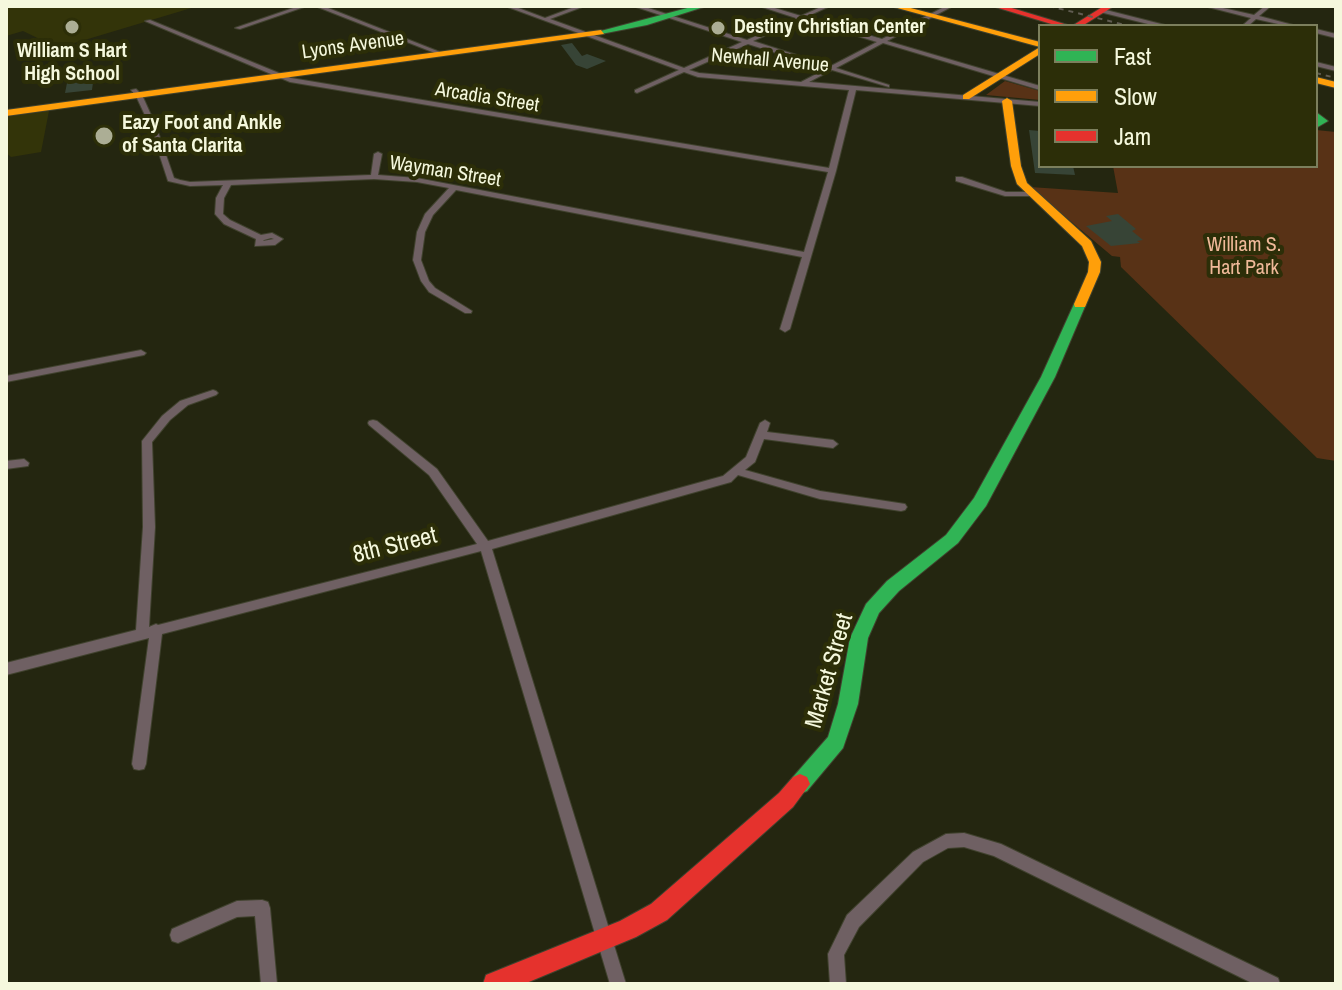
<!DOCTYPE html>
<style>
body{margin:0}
#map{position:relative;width:1342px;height:990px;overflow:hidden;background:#242610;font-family:"Archivo Narrow",sans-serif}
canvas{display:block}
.frame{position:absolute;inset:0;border:8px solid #f5f8dd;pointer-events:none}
.legend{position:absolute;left:1038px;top:24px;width:280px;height:144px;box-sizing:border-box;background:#2c2e08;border:2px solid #7c7f5d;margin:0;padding:10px 14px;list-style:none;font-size:24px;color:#f5f8dd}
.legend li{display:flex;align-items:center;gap:16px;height:40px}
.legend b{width:40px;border:2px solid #7c7f5d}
</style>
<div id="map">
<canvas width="1342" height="990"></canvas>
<div class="frame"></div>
<ul class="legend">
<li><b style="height:10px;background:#30b455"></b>Fast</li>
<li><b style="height:10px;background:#ff9f0a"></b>Slow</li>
<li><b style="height:10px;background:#e5322d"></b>Jam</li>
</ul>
</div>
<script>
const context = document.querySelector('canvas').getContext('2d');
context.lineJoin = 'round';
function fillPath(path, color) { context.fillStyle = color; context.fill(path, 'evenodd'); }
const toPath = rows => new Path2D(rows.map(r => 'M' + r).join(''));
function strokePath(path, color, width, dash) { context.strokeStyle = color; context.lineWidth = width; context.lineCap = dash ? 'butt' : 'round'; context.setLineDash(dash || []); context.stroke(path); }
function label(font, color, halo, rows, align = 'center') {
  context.font = font + ' "Archivo Narrow",sans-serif'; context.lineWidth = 8; context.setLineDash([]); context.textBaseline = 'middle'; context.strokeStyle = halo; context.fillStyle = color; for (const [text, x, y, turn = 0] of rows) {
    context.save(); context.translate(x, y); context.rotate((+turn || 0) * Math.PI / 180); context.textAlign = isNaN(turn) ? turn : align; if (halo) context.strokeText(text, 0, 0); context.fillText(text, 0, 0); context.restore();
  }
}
fillPath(toPath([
 [6,6,198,6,58,48,23,31,6,36],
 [49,111,41,152,11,157,6,153,6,117]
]), '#333409');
fillPath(toPath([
 [1005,81,1040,91,1040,100,986,95],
 [1316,130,1336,132,1336,461,1317,458,1121,267,1120,257,1112,256,1030,187,1118,193,1113,166,1316,166]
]), '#583216');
fillPath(toPath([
 [572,43,582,56,587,54,606,61,587,69,576,65,561,45],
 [94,75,92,90,65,93,68,78],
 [1029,130,1040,131,1040,170,1040,166,1073,166,1075,175,1035,173],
 [1118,214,1136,229,1132,231,1143,240,1137,241,1140,243,1111,246,1086,226,1112,221,1106,216]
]), '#374436');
const street = toPath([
 [299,6,307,6,240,29,235,28,299,6],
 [315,6,323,6,445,54,440,55,315,6],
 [505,6,513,6,545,18,577,6,585,6,550,19,684,68,742,42,633,6,642,6,747,40,796,18,759,6,768,6,801,16,823,6,830,6,806,17,882,39,946,6,953,6,887,41,1040,86,1040,90,883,43,836,68,889,85,889,87,832,70,809,82,1040,102,1040,106,856,90,836,171,790,329,785,332,780,329,802,257,456,190,433,215,425,232,421,260,429,281,435,288,472,311,471,313,465,313,429,292,421,281,413,260,417,232,425,214,449,188,417,182,374,179,231,185,224,198,223,214,230,220,261,235,272,233,283,239,275,245,255,246,256,239,224,224,215,214,216,198,223,185,190,186,168,181,150,126,136,96,131,90,136,89,142,95,156,126,174,178,180,180,190,182,371,175,374,154,378,152,382,154,378,175,417,178,804,252,828,172,290,82,145,21,150,20,291,78,829,168,849,90,698,77,684,72,637,93,635,92,635,90,679,70,505,6],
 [802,19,877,42,831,66,753,41,802,19],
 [748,44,826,69,801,82,699,73,689,70,748,44],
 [271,238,274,239,263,241,264,240,271,238],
 [1204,6,1214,6,1254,15,1265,6,1271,6,1259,16,1297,26,1287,26,1256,19,1248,26,1242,26,1251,18,1204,6],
 [1102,9,1165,25,1166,26,1156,26,1100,12,1102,9],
 [1316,29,1336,34,1336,38,1316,33,1316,29],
 [1316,62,1336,67,1336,71,1316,66,1316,62],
 [956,177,962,177,1006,192,1030,192,1034,194,1030,196,1005,196,956,181,956,177],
 [141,350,146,353,144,355,6,382,6,376,141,350],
 [213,390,216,391,218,393,216,395,188,405,170,420,152,442,155,527,149,627,156,624,158,625,477,544,429,475,369,425,368,423,369,421,373,420,377,421,437,469,488,541,723,476,746,457,760,423,765,420,770,423,767,432,833,440,838,444,833,448,764,439,755,462,745,470,820,491,905,504,907,507,905,510,901,511,820,499,738,475,731,482,492,549,626,984,610,984,481,551,162,634,146,764,144,769,139,770,134,769,132,764,149,638,6,675,6,663,136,630,143,527,142,441,162,416,180,401,213,390],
 [24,459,29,463,28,466,6,469,6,461,24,459],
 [964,833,1001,844,1278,978,1280,984,1254,984,994,856,964,847,948,848,923,862,859,927,844,955,846,984,830,984,828,954,847,915,913,852,946,834,964,833],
 [262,900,268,902,270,908,277,984,261,984,255,916,237,917,178,943,172,941,170,935,172,929,237,901,262,900]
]);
const fast = toPath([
 [695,6,707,6,647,25,601,34,597,32,695,6],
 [1316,112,1328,121,1316,128,1317,121,1316,112],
 [1080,300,1086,304,1055,377,986,506,958,543,899,591,879,613,868,638,858,704,843,748,807,791,800,794,793,791,790,784,793,777,828,737,838,704,850,638,866,604,887,581,946,535,974,498,1041,377,1074,304,1080,300]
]);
const slow = toPath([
 [890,6,903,6,1040,42,1040,54,969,99,963,99,963,95,1040,47,890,6],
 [601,30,604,34,6,116,6,110,601,30],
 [1316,77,1336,82,1336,88,1316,83,1316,77],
 [1007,98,1012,101,1021,166,1027,183,1091,241,1101,262,1100,272,1085,307,1075,307,1074,304,1088,272,1089,262,1082,246,1017,184,1011,166,1002,101,1007,98]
]);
const jam = toPath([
 [992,6,1005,6,1071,26,1058,26,992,6],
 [1104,6,1114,6,1082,26,1072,26,1104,6],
 [800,774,807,777,810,784,793,807,667,920,636,937,524,984,483,984,486,975,620,921,651,904,779,793,793,777,800,774]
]);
strokePath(street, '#40422e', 2);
strokePath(fast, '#40422e', 2);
strokePath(slow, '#40422e', 2);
strokePath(jam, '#40422e', 2);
fillPath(street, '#6f6063');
fillPath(fast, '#30b455');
fillPath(slow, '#ff9f0a');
fillPath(jam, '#e5322d');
strokePath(toPath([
 [1049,6,1129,26],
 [1316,73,1336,78]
]), '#605c51', 2, [5, 5]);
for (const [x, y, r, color] of [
 [72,27,8,"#acae95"],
 [718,28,8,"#acae95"],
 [104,136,10,"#acae95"]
]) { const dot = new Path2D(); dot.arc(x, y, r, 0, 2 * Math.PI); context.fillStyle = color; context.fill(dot); strokePath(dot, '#2c2e08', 3); }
label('bold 20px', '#f5f8dd', '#2c2e08', [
 ["Destiny Christian Center",734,28],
 ["William S Hart",72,52,"center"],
 ["High School",72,75,"center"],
 ["Eazy Foot and Ankle",122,124],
 ["of Santa Clarita",122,147]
], 'left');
label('20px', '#f5f8dd', '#2c2e08', [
 ["Lyons Avenue",353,46,-8],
 ["Newhall Avenue",770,61,5],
 ["Arcadia Street",487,98,9],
 ["Wayman Street",445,172,9]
]);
label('20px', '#f0b999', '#2c2e08', [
 ["William S.",1244,246],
 ["Hart Park",1244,269]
]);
label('24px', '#f5f8dd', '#2c2e08', [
 ["8th Street",395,546,-14],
 ["Market Street",830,671,-74]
]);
</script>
